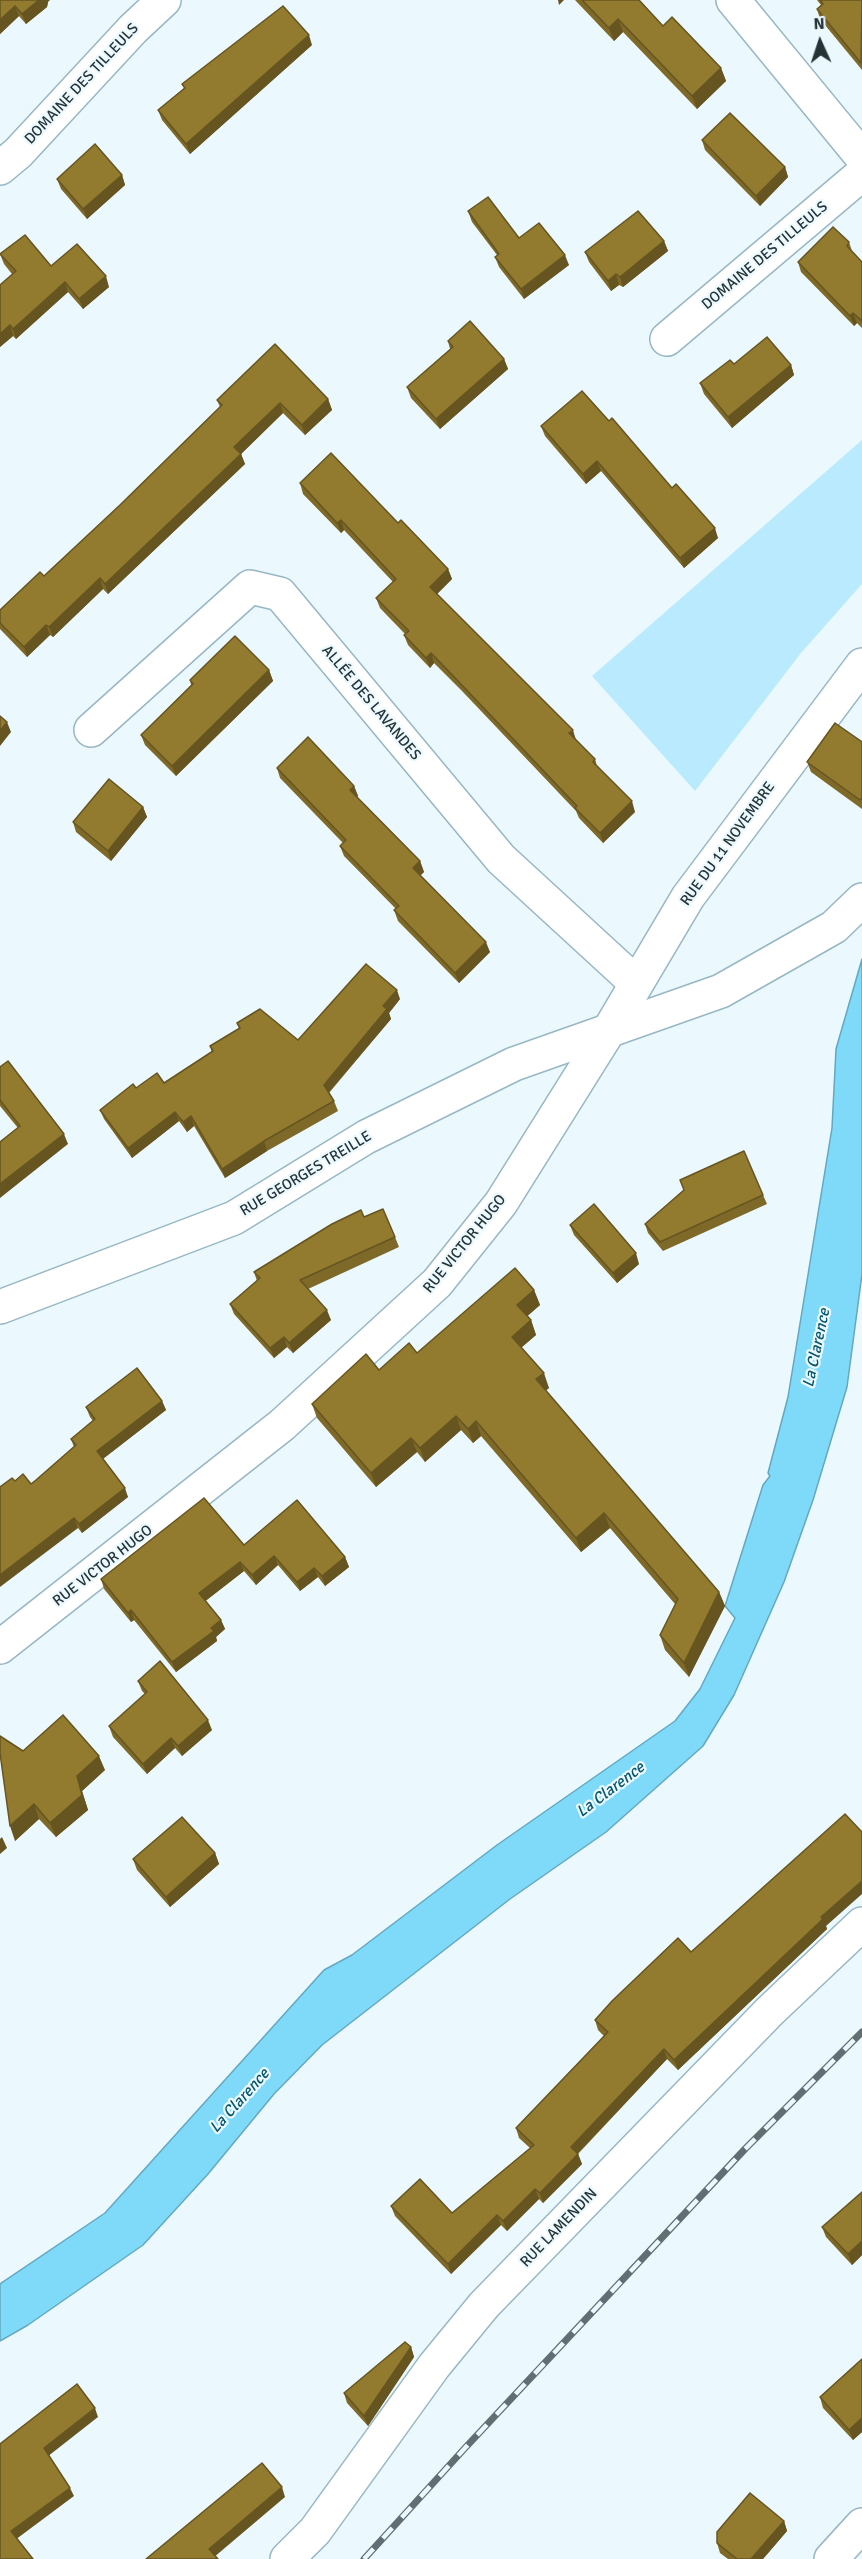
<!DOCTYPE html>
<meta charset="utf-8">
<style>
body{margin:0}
#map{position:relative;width:862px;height:2559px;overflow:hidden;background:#ebf9fe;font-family:Signika,sans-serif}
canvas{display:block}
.north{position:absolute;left:790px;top:12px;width:60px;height:60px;-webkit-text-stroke:4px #ebf9fe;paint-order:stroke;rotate:357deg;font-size:16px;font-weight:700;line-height:24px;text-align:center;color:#253236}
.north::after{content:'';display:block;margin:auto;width:21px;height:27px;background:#253236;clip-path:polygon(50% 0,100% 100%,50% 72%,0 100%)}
</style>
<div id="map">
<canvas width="862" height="2559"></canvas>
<div class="north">N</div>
</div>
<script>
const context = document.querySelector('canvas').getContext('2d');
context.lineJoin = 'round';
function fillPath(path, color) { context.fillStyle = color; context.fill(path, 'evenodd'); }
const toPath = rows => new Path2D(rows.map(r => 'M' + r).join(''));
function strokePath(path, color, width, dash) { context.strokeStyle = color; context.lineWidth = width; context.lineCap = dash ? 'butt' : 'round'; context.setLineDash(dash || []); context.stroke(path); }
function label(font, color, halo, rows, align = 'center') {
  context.font = font + ' Signika,sans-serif'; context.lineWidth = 4.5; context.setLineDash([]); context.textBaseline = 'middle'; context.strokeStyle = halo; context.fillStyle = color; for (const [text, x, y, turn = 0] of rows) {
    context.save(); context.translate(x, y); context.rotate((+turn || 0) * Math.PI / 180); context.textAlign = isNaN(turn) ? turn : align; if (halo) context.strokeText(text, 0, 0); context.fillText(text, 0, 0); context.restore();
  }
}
fillPath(toPath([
 [862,440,862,584,801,653,695,791,592,676]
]), '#baeafd');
const water = toPath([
 [862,959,862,1274,847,1387,813,1500,784,1582,734,1695,703,1746,606,1832,510,1899,322,2045,274,2094,208,2174,143,2245,28,2325,0,2341,0,2284,105,2213,324,1970,352,1955,497,1845,675,1721,700,1689,735,1618,725,1606,763,1485,770,1476,768,1473,788,1397,832,1128,836,1049,862,959]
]);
fillPath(water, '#7fdafa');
strokePath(water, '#64a8bf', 1.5);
const minor = toPath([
 [733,0,862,157],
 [0,168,18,153,133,29,164,0],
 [667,339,862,174],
 [91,730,250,587,280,594,501,859,636,983],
 [0,1307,234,1218,366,1137,514,1064,721,991,834,927,862,900],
 [287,2559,315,2531,434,2366,484,2305,770,2011,862,1924],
 [831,2559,862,2525]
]);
const major = toPath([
 [0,1647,282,1425,437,1283,501,1203,608,1032,688,897,862,665]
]);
strokePath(minor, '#97b7c4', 36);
strokePath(major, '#97b7c4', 36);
strokePath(minor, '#fff', 33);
strokePath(major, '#fff', 33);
const rail = toPath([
 [364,2559,465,2448,745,2149,862,2032]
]);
strokePath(rail, '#616f73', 7);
strokePath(rail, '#ebf9fe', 4.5, [14]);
fillPath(toPath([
 [0,0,48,2,47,7,26,24,19,16,0,34],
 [575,0,639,0,663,26,721,68,726,81,697,109,623,32,614,41],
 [817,0,862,0,862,70,820,19,817,9,821,5],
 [312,45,190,154,162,120,158,110,184,88,182,84],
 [702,140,785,167,788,177,760,206,705,150],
 [122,175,125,185,87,219,61,189,57,179],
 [468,211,519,238,569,265,524,299,499,267,495,257,497,255,472,222],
 [664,241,668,251,623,287,619,285,611,291,589,262,585,252],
 [849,242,852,251,862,262,862,328,857,323,854,326,801,272,798,262],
 [0,254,51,266,109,287,83,309,68,292,16,339,13,336,0,347,12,274,4,264],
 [448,341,504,359,508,369,440,429,411,398,407,387,450,349],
 [734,364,791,365,794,375,732,428,704,394,700,383],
 [328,399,332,410,305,435,283,413,241,454,245,464,108,594,103,589,53,637,50,635,27,657,0,629,0,610,44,576,120,505,220,407,217,400],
 [609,421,718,538,684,568,601,471,586,484,545,436,541,426],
 [300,483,398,523,448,569,452,579,437,594,595,759,597,766,635,812,603,843,579,818,576,811,462,691,434,663,430,668,408,645,404,635,405,634,380,608,376,598,393,582,344,530,341,533,303,494],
 [269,670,273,681,176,776,145,745,141,735,191,685,190,680],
 [862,742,862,809,811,772,807,762],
 [277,768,354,786,358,796,357,797,420,861,424,872,420,875,490,952,459,983,398,921,394,910,396,909,344,856,340,846,343,843,280,778],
 [143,807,147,817,111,861,76,832,73,822],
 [400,999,389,1013,391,1019,329,1093,334,1101,338,1111,267,1151,225,1178,194,1126,187,1132,179,1121,132,1158,104,1119,100,1110,136,1088,164,1083,212,1052,210,1046,239,1028,237,1023,298,1040],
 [0,1067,68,1144,18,1128,0,1106],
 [680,1180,763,1195,767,1204,663,1251,648,1233,645,1224,684,1190],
 [364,1217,395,1237,399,1247,308,1289,331,1320,293,1353,287,1347,274,1358,234,1314,230,1304,257,1281,254,1272],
 [570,1225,639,1264,617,1283,574,1235],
 [534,1290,540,1305,527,1316,531,1320,536,1335,521,1348,549,1388,545,1391,719,1592,725,1606,689,1677,665,1650,660,1635,675,1604,610,1528,581,1552,481,1436,473,1443,461,1430,425,1462,417,1452,376,1487,317,1418,312,1404,379,1370,417,1353],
 [162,1401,166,1410,103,1459,128,1497,82,1533,78,1528,15,1481,31,1484,36,1480,74,1447,71,1439,93,1421,90,1417,86,1407],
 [244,1545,345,1557,349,1567,325,1586,318,1577,300,1591,278,1565,256,1585,244,1571,205,1601,221,1620,225,1629,216,1637,217,1641,176,1672,134,1620,131,1622,104,1589,101,1579],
 [138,1681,212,1730,182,1756,175,1748,147,1774,113,1737,109,1726,145,1694,142,1691],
 [23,1751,105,1770,82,1791,88,1810,56,1837,39,1819,15,1841],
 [215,1853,219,1864,170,1907,137,1870,133,1859],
 [826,1926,827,1929,678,2070,667,2059,578,2154,582,2164,543,2203,539,2199,507,2231,501,2225,451,2274,395,2216,391,2206,452,2213,530,2148,519,2138,516,2128,604,2036,598,2030,595,2020,691,1952],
 [862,2192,862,2255,852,2265,826,2237,822,2227],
 [411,2347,414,2357,368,2426,347,2403,344,2393],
 [862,2359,862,2432,853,2440,823,2408,820,2397],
 [784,2521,787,2531,763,2559,728,2559,720,2553,717,2543]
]), '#7e6928');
fillPath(toPath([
 [39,0,50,0,48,2,47,7,26,24,22,14],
 [558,0,564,0,559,5],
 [15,6,19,16,0,34,0,20],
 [618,19,623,32,614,41,609,28],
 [309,35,312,45,190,154,186,144],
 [721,68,726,81,697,109,692,96],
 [785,167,788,177,760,206,756,196],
 [122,175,125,185,87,219,83,209],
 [664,241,668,251,623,287,620,277],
 [565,255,569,265,524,299,521,289],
 [616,274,619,285,611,291,608,281],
 [106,276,109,287,83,309,79,299],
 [65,282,68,292,16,339,13,329],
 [853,313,857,323,854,326,850,316],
 [10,325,13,336,0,347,0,334],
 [504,359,508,369,440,429,436,419],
 [791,365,794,375,732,428,728,417],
 [328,399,332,410,305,435,302,425],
 [280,403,283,413,238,457,234,447],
 [241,454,245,464,108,594,105,584],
 [597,461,601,471,586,484,583,474],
 [341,520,344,530,341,533,337,523],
 [715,528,718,538,684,568,680,558],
 [448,569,452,579,434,597,430,587],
 [100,578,103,589,53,637,49,627],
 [46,625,50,635,27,657,24,647],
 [431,653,434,663,430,668,426,658],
 [269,670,273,681,176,776,172,766],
 [7,722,11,732,0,746,0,731],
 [573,730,576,740,569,733],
 [354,786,358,796,354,800,350,790],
 [632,801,635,812,603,843,600,833],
 [143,807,147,817,111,861,108,851],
 [420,861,424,872,417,879,413,868],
 [486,942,490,952,459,983,455,973],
 [397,990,400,999,389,1013,391,1019,327,1094,324,1085,383,1006],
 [175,1112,179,1121,132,1158,128,1148],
 [191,1116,194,1126,187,1132,183,1122],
 [64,1134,68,1144,0,1198,0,1184],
 [264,1141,267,1151,225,1178,222,1169],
 [636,1253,639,1264,617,1283,613,1273],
 [534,1290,540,1305,523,1320,517,1305],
 [327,1310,331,1320,293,1353,289,1343],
 [531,1320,536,1335,517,1351,512,1337],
 [284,1337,287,1347,274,1358,270,1348],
 [544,1373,549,1388,541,1394,536,1379],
 [162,1401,166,1410,100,1461,97,1451],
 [456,1416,461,1430,425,1462,420,1448],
 [476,1421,481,1436,473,1443,468,1429],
 [411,1438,417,1452,376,1487,371,1473],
 [125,1488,128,1497,82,1533,79,1524],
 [604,1513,610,1528,581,1552,576,1538],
 [74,1518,78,1528,0,1587,0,1575],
 [274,1556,278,1565,256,1585,252,1575],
 [345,1557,349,1567,325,1586,322,1576],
 [240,1562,244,1571,203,1603,199,1593],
 [314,1568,318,1577,300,1591,297,1582],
 [719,1592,725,1606,689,1677,684,1663],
 [131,1610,134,1620,131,1622,128,1613],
 [221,1620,225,1629,216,1637,217,1641,176,1672,172,1662],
 [208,1720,212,1730,182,1756,178,1746],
 [171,1738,175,1748,147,1774,143,1764],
 [99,1756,105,1770,82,1791,88,1810,56,1837,50,1823,77,1776],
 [34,1804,39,1819,15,1841,10,1826],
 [2,1837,7,1848,0,1854,0,1839],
 [215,1853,219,1864,170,1907,166,1897],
 [862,1881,862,1894,826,1926,827,1929,678,2070,674,2060,821,1917],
 [664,2049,667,2059,574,2157,571,2147],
 [578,2154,582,2164,543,2203,540,2193],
 [535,2189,539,2199,507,2231,503,2221],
 [497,2215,501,2225,451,2274,448,2264],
 [862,2241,862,2255,852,2265,848,2254],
 [411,2347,414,2357,368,2426,364,2416],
 [95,2408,98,2417,47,2457,44,2448],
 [862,2418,862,2432,853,2440,849,2430],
 [282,2487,285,2497,213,2558,209,2549],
 [70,2488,74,2496,15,2540,11,2531],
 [784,2521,787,2531,763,2559,751,2559]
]), '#665520');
const building = toPath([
 [0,0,39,0,22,14,15,6,0,20,0,0],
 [582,0,639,0,663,26,672,17,721,68,692,96,618,19,609,28,582,0],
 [820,0,862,0,861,63,817,9,823,4,820,0],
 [283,6,309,35,186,144,158,110,185,88,182,84,283,6],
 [730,113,785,167,756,196,702,140,730,113],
 [95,144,122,175,83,209,57,179,95,144],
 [488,197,519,238,539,223,565,255,521,289,495,257,499,254,468,211,488,197],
 [638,211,664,241,620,277,616,274,608,281,585,252,638,211],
 [833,227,849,242,847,246,862,262,862,321,853,313,850,316,798,262,833,227],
 [25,235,51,266,77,244,106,276,79,299,65,282,13,329,10,325,0,334,0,285,16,271,0,254,25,235],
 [470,321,504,359,436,419,407,387,453,347,448,341,470,321],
 [767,337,791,365,728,417,700,383,730,360,734,364,767,337],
 [275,344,328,399,302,425,280,403,234,447,241,454,105,584,100,578,49,627,46,625,24,647,0,623,0,610,40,572,44,576,120,505,222,405,217,400,275,344],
 [582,391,609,421,612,418,672,488,676,484,715,528,680,558,597,461,583,474,541,426,582,391],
 [331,453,398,523,401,520,448,569,430,587,573,730,569,733,595,759,593,762,632,801,600,833,575,808,577,806,458,681,431,653,426,658,404,635,409,631,376,598,396,579,341,520,337,523,300,483,331,453],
 [235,636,269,670,172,766,141,735,193,684,190,680,235,636],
 [0,716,7,722,0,731,0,716],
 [835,723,862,742,862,798,860,800,807,762,835,723],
 [308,737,354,786,350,790,420,861,413,868,486,942,455,973,394,910,399,906,340,846,346,840,277,768,308,737],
 [109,779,143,807,108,851,73,822,109,779],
 [366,964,397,990,383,1006,387,1009,324,1085,334,1101,264,1141,222,1169,191,1116,183,1122,175,1112,128,1148,100,1110,133,1084,136,1088,157,1073,164,1083,213,1051,210,1046,240,1028,237,1023,260,1009,298,1040,366,964],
 [8,1061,64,1134,0,1184,0,1142,20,1126,0,1100,0,1067,8,1061],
 [744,1151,763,1195,660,1242,645,1224,684,1190,680,1180,744,1151],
 [594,1204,636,1253,613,1273,570,1225,594,1204],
 [383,1209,395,1237,300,1280,327,1310,289,1343,284,1337,270,1348,230,1304,260,1278,254,1272,332,1224,361,1210,364,1217,383,1209],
 [515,1268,534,1290,517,1305,531,1320,512,1337,544,1373,536,1379,719,1592,684,1663,660,1635,678,1599,604,1513,576,1538,476,1421,468,1429,456,1416,420,1448,411,1438,371,1473,312,1404,366,1354,379,1370,409,1343,417,1353,515,1268],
 [137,1368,162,1401,97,1451,125,1488,79,1524,74,1518,0,1575,0,1487,12,1478,15,1481,23,1474,31,1484,36,1480,76,1445,71,1439,95,1419,86,1407,137,1368],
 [204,1498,244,1545,297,1500,345,1557,322,1576,314,1568,297,1582,274,1556,252,1575,240,1562,199,1593,221,1620,211,1628,214,1631,172,1662,131,1610,128,1613,101,1579,204,1498],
 [160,1661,208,1720,178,1746,171,1738,143,1764,109,1726,147,1692,138,1681,160,1661],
 [63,1715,99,1756,77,1776,82,1795,50,1823,34,1804,10,1826,0,1753,0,1736,23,1751,63,1715],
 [845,1814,862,1832,862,1881,821,1917,823,1919,674,2060,664,2049,571,2147,578,2154,540,2193,535,2189,503,2221,497,2215,448,2264,391,2206,420,2179,452,2213,534,2145,516,2128,608,2032,595,2020,612,2001,678,1938,691,1952,845,1814],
 [182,1817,215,1853,166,1897,133,1859,182,1817],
 [862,2192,862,2241,848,2254,822,2227,862,2192],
 [405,2342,411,2347,364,2416,344,2393,405,2342],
 [862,2359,862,2418,849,2430,820,2397,862,2359],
 [77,2384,95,2408,44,2448,70,2488,11,2531,33,2559,0,2559,0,2444,77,2384],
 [262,2463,282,2487,209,2549,218,2559,146,2559,262,2463],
 [750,2493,784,2521,751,2559,737,2559,717,2543,717,2532,750,2493]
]);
fillPath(building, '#927a2e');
strokePath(building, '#665520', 1.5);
label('15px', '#253236', '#ebf9fe', [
 ["DOMAINE DES TILLEULS",82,84,-47],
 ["DOMAINE DES TILLEULS",765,256,-40],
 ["ALLÉE DES LAVANDES",371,703,50],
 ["RUE DU 11 NOVEMBRE",728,844,-54],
 ["RUE GEORGES TREILLE",306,1174,-31],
 ["RUE VICTOR HUGO",465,1244,-51],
 ["RUE VICTOR HUGO",103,1566,-38],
 ["RUE LAMENDIN",559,2228,-46]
]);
label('italic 16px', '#06566c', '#ebf9fe', [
 ["La Clarence",817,1348,-78],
 ["La Clarence",611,1790,-37],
 ["La Clarence",240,2101,-48]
]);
</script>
